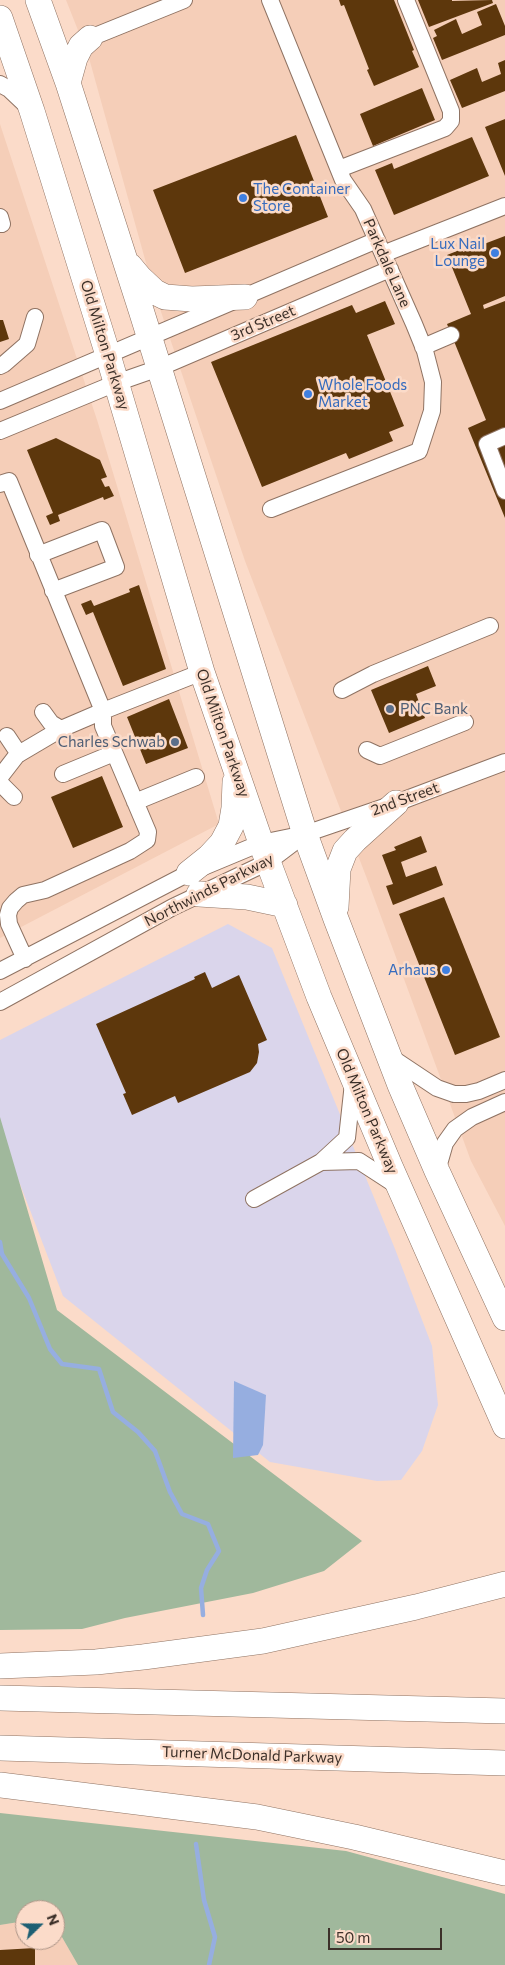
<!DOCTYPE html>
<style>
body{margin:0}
#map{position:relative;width:505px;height:1965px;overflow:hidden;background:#fbdbc9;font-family:Commissioner,sans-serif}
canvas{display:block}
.north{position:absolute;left:15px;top:1900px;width:50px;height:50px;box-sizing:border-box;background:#fbdbc9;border:1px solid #af9789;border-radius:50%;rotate:68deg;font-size:14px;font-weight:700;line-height:20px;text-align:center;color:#3c3029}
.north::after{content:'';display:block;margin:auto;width:18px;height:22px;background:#1d5f73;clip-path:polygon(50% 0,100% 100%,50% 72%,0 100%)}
.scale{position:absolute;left:328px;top:1928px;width:114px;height:22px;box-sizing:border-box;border:2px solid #3c3029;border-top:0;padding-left:6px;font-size:15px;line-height:18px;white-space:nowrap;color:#3c3029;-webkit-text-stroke:4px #fbdbc9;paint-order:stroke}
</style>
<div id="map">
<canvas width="505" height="1965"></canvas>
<div class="north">N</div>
<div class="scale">50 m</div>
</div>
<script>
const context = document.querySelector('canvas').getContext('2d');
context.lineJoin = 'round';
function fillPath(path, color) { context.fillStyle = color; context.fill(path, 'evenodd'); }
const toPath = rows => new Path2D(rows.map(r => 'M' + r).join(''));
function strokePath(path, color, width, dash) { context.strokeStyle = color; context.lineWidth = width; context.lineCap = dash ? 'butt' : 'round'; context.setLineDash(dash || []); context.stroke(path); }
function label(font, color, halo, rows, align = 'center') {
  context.font = font + ' Commissioner,sans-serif'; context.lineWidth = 5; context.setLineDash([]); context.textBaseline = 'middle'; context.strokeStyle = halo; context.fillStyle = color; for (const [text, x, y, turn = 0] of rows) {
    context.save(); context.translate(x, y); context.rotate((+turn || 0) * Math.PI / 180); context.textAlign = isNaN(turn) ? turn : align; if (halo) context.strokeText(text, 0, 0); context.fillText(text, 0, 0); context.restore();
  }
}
fillPath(toPath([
 [66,0,505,0,505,1226,471,1161,369,884,245,561,153,288,89,58],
 [0,124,98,423,219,824,0,938],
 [25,1921,25,1940,55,1940,55,1925,78,1965,0,1965,0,1925]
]), '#f5ceb8');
fillPath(toPath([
 [228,924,272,948,395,1249,432,1346,438,1405,422,1451,401,1480,377,1481,270,1462,63,1296,0,1132,0,1040]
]), '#dad5eb');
fillPath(toPath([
 [0,1117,57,1310,362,1541,324,1571,253,1593,125,1618,82,1629,0,1630],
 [0,1813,346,1851,505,1894,505,1965,78,1965,55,1925,55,1910,25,1910,25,1921,0,1925]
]), '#a0b89c');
fillPath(toPath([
 [234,1381,266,1395,263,1445,258,1455,233,1458]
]), '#96aee0');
strokePath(toPath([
 [0,1242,2,1254,29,1298,50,1349,62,1364,99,1369,113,1412,138,1432,155,1451,170,1492,182,1514,208,1524,219,1551,207,1570,201,1588,203,1615],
 [196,1844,204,1900,215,1937,209,1965]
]), '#96aee0', 4.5);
fillPath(toPath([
 [339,0,394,0,414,50,412,51,419,67,374,86,367,70,369,69,344,5,341,6],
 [418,0,452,0,452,1,492,0,493,3,429,27],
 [496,4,505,26,505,35,442,60,433,38,437,36,434,30,456,19,462,34,482,25,477,12],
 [505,60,505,91,462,108,450,80,477,68,482,82,501,74,498,63],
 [422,88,435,120,373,146,360,114],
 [505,119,505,176,485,127],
 [296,135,328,217,185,273,153,190],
 [472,137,489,176,394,215,375,170,392,163,394,169],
 [505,236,505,296,483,305,484,309,505,301,505,518,468,428,486,420,447,324,471,314,447,255,462,249,463,252],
 [385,301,395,324,367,335,404,426,389,432,393,441,349,459,346,453,262,487,211,362,352,305,356,313],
 [0,320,3,320,9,339,0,342],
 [56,438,100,460,107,477,101,479,105,487,109,486,114,496,104,500,103,497,58,515,60,521,50,525,46,516,53,513,27,450],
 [139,585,166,669,123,686,93,612,86,615,81,604,91,600,94,606,130,592,129,589],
 [428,666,436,686,416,694,425,718,389,733,371,690],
 [169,699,188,748,146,764,127,717],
 [102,776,123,827,73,848,51,797],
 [421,836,427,852,401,862,406,877,436,866,443,885,393,905,386,886,393,884,382,855,396,850,394,847],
 [444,897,500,1037,455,1055,399,914],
 [205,972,212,988,239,975,267,1040,258,1044,259,1052,257,1063,250,1072,178,1103,175,1096,132,1115,123,1094,126,1093,96,1024,195,979,194,977],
 [35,1948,35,1965,0,1965,0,1950]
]), '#5d370c');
const minor = toPath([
 [270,0,343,180,363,209,414,324,425,351,433,382,432,411,419,451,271,509],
 [90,38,184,0],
 [0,84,9,89,27,106],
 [339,169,445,128,451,121,451,111,406,0],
 [0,217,2,224,0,224],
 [383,254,505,206],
 [423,347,451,335],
 [0,366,4,364,27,344,35,317],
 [0,401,377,240],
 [0,431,116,383,159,368,390,269],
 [505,436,487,444,505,491],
 [0,484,9,481,103,711,61,729,17,755,0,777],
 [38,555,102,530,116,567,53,591],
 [342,690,373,674,490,626],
 [43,712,51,723,61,729],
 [7,736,19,754],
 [367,750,380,756,465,722],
 [63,774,114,753],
 [0,783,14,797],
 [135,802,196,777],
 [25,959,9,924,8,915,10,908,16,901,23,895,45,890,130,851,147,840,148,832,103,726,103,711,202,672],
 [0,971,189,873,261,843,305,834,396,803,505,762],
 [0,1002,173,907,268,862,301,837],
 [389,1056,437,1088,454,1094,466,1094,479,1091,505,1080],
 [321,1162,359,1161,399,1187],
 [437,1171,445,1143,455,1129,472,1117,505,1102],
 [254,1199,321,1162,347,1138,353,1083]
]);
const highway = toPath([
 [38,0,68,83,141,310,305,834,336,919,400,1085,437,1171,505,1318],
 [0,18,32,111,108,355,202,672,261,843,319,997,390,1166,505,1426],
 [68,83,75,58,81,46,90,38],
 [130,266,140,278,155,292,165,297,192,299,245,297],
 [189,873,209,857,222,843,231,826,234,808,235,782],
 [199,894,247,897,285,905],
 [336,907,338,869,345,851,355,840,396,803],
 [0,1666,96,1662,143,1657,263,1641,416,1607,505,1584],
 [0,1698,505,1711],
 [0,1748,505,1763],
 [0,1785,257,1817,354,1837,505,1873]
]);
strokePath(minor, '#8f7363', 18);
strokePath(highway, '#8f7363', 26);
strokePath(minor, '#fff', 16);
strokePath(highway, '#fff', 25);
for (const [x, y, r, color] of [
 [243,198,5,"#3f7fe0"],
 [495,253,5,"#3f7fe0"],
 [308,394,5,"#3f7fe0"],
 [390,709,5,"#5c6f8a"],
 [175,742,5,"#5c6f8a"],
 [446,970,5,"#3f7fe0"]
]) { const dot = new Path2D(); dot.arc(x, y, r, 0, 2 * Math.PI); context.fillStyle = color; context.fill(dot); strokePath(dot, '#fbdbc9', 2); }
label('15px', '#366cbe', '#fbdbc9', [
 ["The Container",253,189],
 ["Store",253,206],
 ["Lux Nail",485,244,"right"],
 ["Lounge",485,261,"right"],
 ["Whole Foods",318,385],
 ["Market",318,402],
 ["Arhaus",436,970,"right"]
], 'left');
label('15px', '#3c3029', '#fbdbc9', [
 ["Parkdale Lane",387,263,66],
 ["3rd Street",263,323,-23],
 ["Old Milton Parkway",105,345,73],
 ["Old Milton Parkway",223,733,71],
 ["2nd Street",405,799,-20],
 ["Northwinds Parkway",209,890,-27],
 ["Old Milton Parkway",367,1111,67],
 ["Turner McDonald Parkway",252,1755,2]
]);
label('15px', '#4e5e75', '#fbdbc9', [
 ["PNC Bank",400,709],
 ["Charles Schwab",165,742,"right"]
], 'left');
</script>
